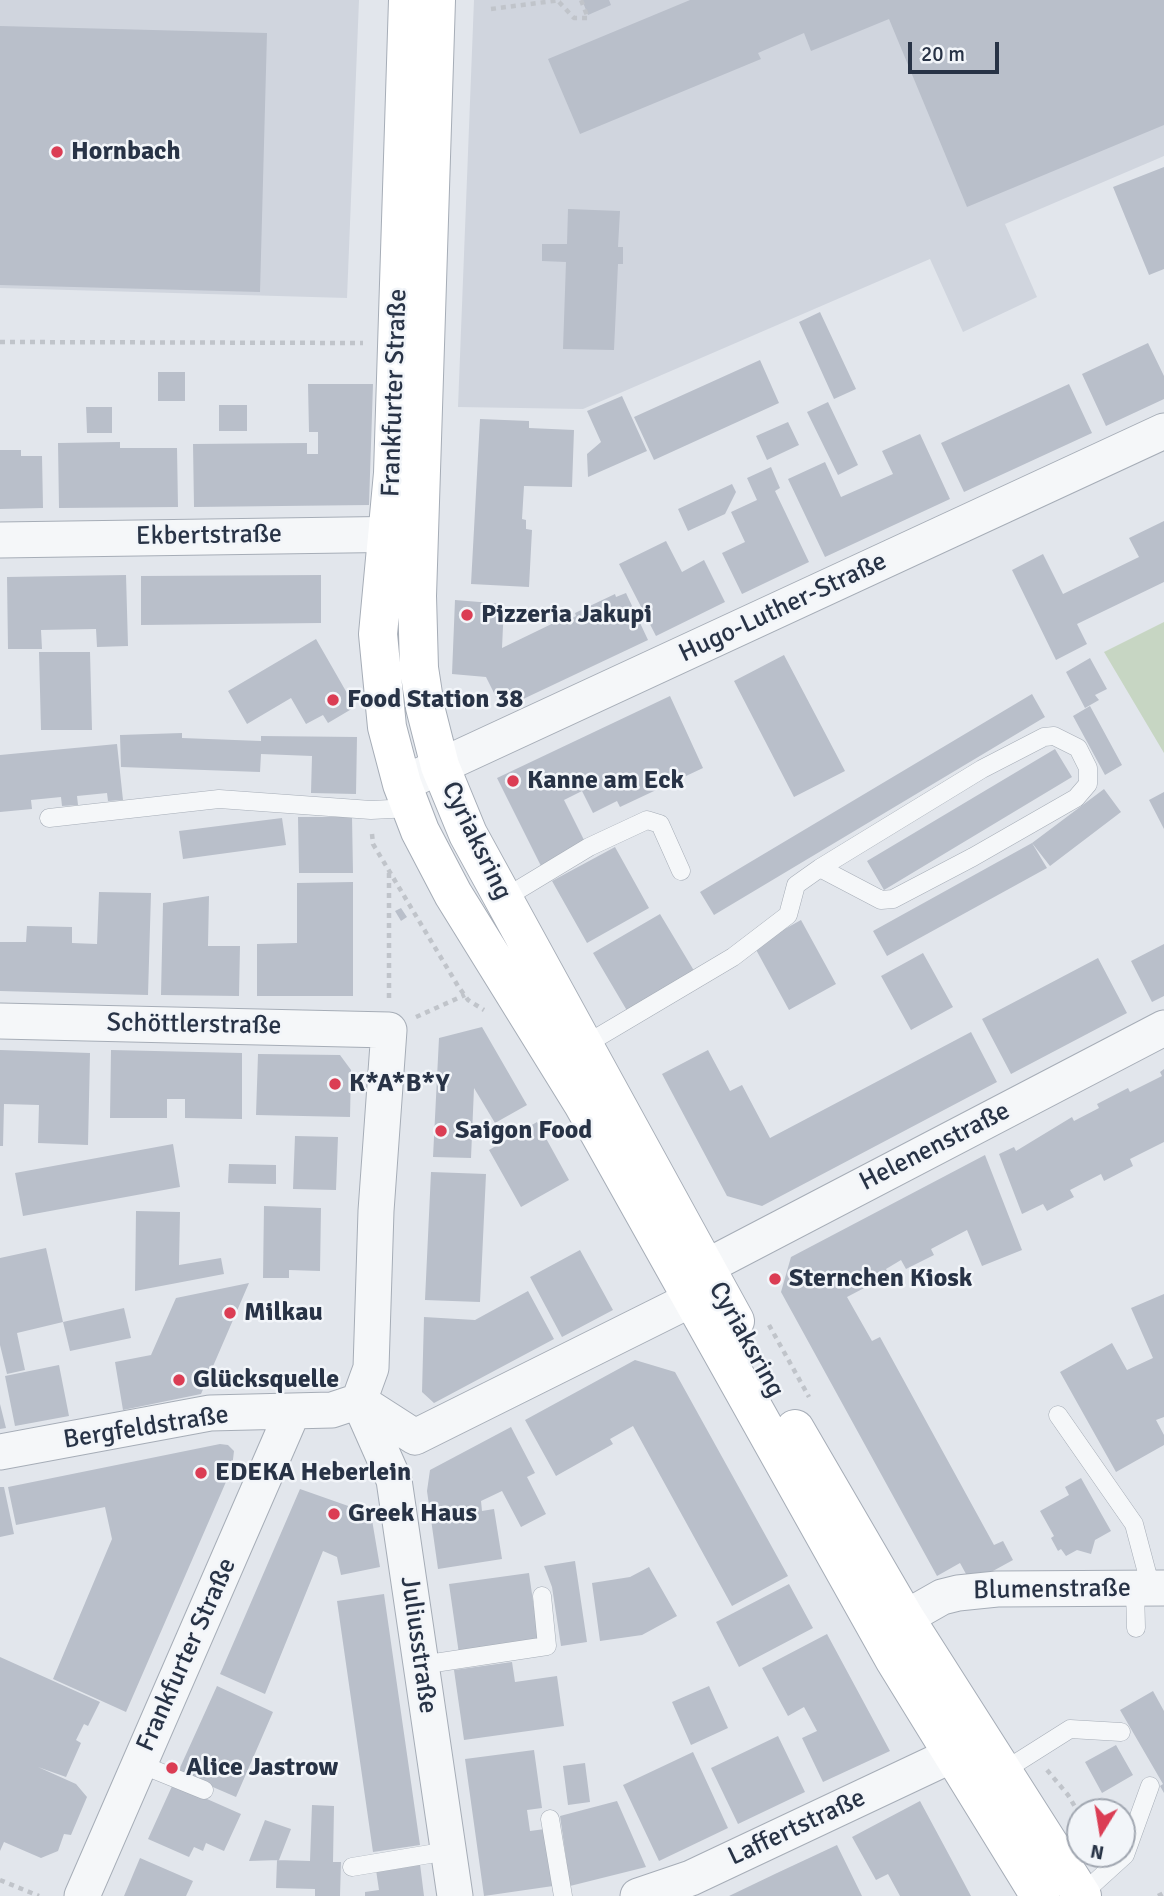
<!DOCTYPE html>
<meta charset="utf-8">
<style>
body{margin:0}
#map{position:relative;width:1164px;height:1896px;overflow:hidden;background:#e2e6ec;font-family:Signika,sans-serif}
canvas{display:block}
.north{position:absolute;left:1066px;top:1798px;width:70px;height:70px;box-sizing:border-box;background:#f2f5f9;border:2px solid #a1a7b1;border-radius:50%;rotate:191deg;font-size:19px;font-weight:700;line-height:28px;text-align:center;color:#283346}
.north::after{content:'';display:block;margin:auto;width:24px;height:32px;background:#db3d54;clip-path:polygon(50% 0,100% 100%,50% 72%,0 100%)}
.scale{position:absolute;left:908px;top:42px;width:91px;height:32px;box-sizing:border-box;border:4px solid #283346;border-top:0;padding-left:9px;font-size:21px;line-height:24px;white-space:nowrap;color:#283346;-webkit-text-stroke:5px #f2f5f9;paint-order:stroke}
</style>
<div id="map">
<canvas width="1164" height="1896"></canvas>
<div class="north">N</div>
<div class="scale">20 m</div>
</div>
<script>
const context = document.querySelector('canvas').getContext('2d');
context.lineJoin = 'round';
function fillPath(path, color) { context.fillStyle = color; context.fill(path, 'evenodd'); }
const toPath = rows => new Path2D(rows.map(r => 'M' + r).join(''));
function strokePath(path, color, width, dash) { context.strokeStyle = color; context.lineWidth = width; context.lineCap = dash ? 'butt' : 'round'; context.setLineDash(dash || []); context.stroke(path); }
function label(font, color, halo, rows, align = 'center') {
  context.font = font + ' Signika,sans-serif'; context.lineWidth = 5; context.setLineDash([]); context.textBaseline = 'middle'; context.strokeStyle = halo; context.fillStyle = color; for (const [text, x, y, turn = 0] of rows) {
    context.save(); context.translate(x, y); context.rotate((+turn || 0) * Math.PI / 180); context.textAlign = isNaN(turn) ? turn : align; if (halo) context.strokeText(text, 0, 0); context.fillText(text, 0, 0); context.restore();
  }
}
fillPath(toPath([
 [0,0,359,0,347,298,0,288],
 [474,0,1164,0,1164,156,1005,224,1037,297,963,332,930,259,583,409,458,407]
]), '#d0d5de');
fillPath(toPath([
 [1164,622,1164,753,1104,652]
]), '#c7d6c3');
fillPath(toPath([
 [582,0,609,0,611,5,588,15],
 [690,0,1164,0,1164,125,967,207,889,19,811,51,804,33,758,53,761,59,580,134,548,59],
 [0,26,267,33,260,292,0,285],
 [1164,167,1164,269,1149,275,1113,187],
 [568,209,620,211,618,247,623,247,623,264,618,264,614,350,563,349,566,262,542,261,542,244,567,244],
 [820,312,856,389,834,399,799,322],
 [1148,343,1164,376,1164,399,1106,426,1082,374],
 [760,360,779,403,654,460,634,417],
 [158,372,185,372,185,401,158,401],
 [308,384,373,384,369,505,194,507,193,444,307,443,307,454,318,454,318,432,309,432],
 [1069,384,1092,433,964,492,941,443],
 [622,396,647,451,588,477,587,454,601,442,587,411],
 [828,402,858,465,838,475,807,412],
 [219,405,247,405,247,431,219,431],
 [86,407,112,407,112,433,87,433],
 [480,419,529,421,529,428,574,430,572,487,524,486,522,519,526,520,526,529,532,530,529,587,471,584],
 [788,422,799,445,767,460,756,436],
 [920,434,950,499,825,557,788,479,825,462,841,497,893,474,882,451],
 [120,442,120,448,177,448,178,507,59,508,58,443],
 [0,450,21,450,21,456,42,456,43,508,0,509],
 [771,467,780,488,775,491,809,562,742,594,722,553,745,542,731,512,757,500,747,478],
 [732,484,736,492,725,514,688,531,678,509],
 [1164,521,1164,582,1077,624,1087,644,1056,660,1012,570,1043,554,1063,594,1139,557,1129,538],
 [666,541,682,572,704,560,725,602,656,636,619,564],
 [126,575,128,646,97,647,96,629,41,630,42,649,8,649,7,577],
 [321,575,321,623,141,625,141,576],
 [626,593,648,640,502,709,486,677,452,674,455,600,504,604,502,648,566,617,567,621,576,616,575,613,615,594,616,597],
 [316,639,355,707,328,723,323,715,306,724,291,698,247,724,228,691],
 [39,652,90,652,92,730,41,730],
 [784,655,845,771,794,797,734,681],
 [1090,658,1107,689,1095,695,1099,700,1085,708,1066,672],
 [1032,694,1045,717,714,915,700,892],
 [670,696,703,768,620,807,617,801,593,813,582,791,564,800,586,844,541,866,497,778],
 [1090,706,1122,765,1105,775,1073,716],
 [182,733,182,738,261,741,261,736,357,737,356,794,311,793,312,756,261,754,260,772,121,767,120,735],
 [117,744,123,800,108,801,107,793,77,796,78,805,62,806,61,797,31,800,32,809,0,812,0,755],
 [1055,749,1072,777,884,890,867,861],
 [1104,789,1121,812,1050,866,1032,843],
 [1164,792,1164,829,1149,800],
 [298,817,352,817,353,873,299,873],
 [282,818,286,845,183,859,179,831],
 [1032,843,1047,868,887,956,873,931],
 [615,847,649,908,587,943,552,881],
 [353,882,353,996,257,996,257,944,297,943,297,883],
 [99,892,151,893,148,995,0,991,0,942,26,942,27,926,72,927,72,943,97,944],
 [209,896,208,946,240,946,239,996,161,995,163,903],
 [401,908,407,917,401,921,395,911],
 [660,914,696,974,629,1014,593,953],
 [801,920,836,984,789,1010,754,946],
 [1164,944,1164,996,1152,1002,1131,961],
 [923,953,953,1007,911,1030,881,976],
 [1098,958,1127,1013,1011,1074,982,1019],
 [482,1027,527,1105,495,1123,474,1088,471,1158,433,1157,439,1038],
 [971,1032,997,1082,762,1206,727,1196,662,1074,708,1050,730,1091,742,1085,770,1138],
 [0,1050,90,1053,88,1145,38,1143,39,1105,4,1104,3,1146,0,1146],
 [111,1050,242,1053,242,1119,185,1118,185,1099,167,1099,167,1118,110,1118],
 [258,1054,340,1055,351,1070,350,1117,256,1115],
 [1164,1069,1164,1142,1130,1159,1133,1166,1104,1181,1101,1174,1070,1190,1074,1197,1047,1211,1043,1204,1022,1214,999,1154,1014,1147,1016,1151,1072,1117,1074,1121,1099,1108,1097,1104,1128,1088,1130,1092,1162,1076,1160,1072],
 [537,1122,569,1180,521,1207,489,1150],
 [295,1136,338,1137,336,1190,293,1189],
 [173,1144,180,1187,23,1216,15,1173],
 [985,1155,1022,1250,982,1266,967,1230,931,1249,934,1255,906,1269,901,1260,886,1269,889,1275,847,1297,872,1341,880,1337,994,1545,1003,1541,1013,1560,971,1583,960,1563,937,1576,781,1292,791,1257],
 [229,1164,276,1165,276,1184,228,1183],
 [431,1172,486,1174,480,1302,425,1300],
 [264,1206,321,1208,320,1271,289,1270,289,1278,263,1278],
 [136,1211,180,1212,179,1265,221,1258,224,1274,135,1291],
 [46,1248,63,1322,17,1333,25,1370,7,1374,0,1345,0,1258],
 [580,1250,613,1310,562,1337,530,1277],
 [249,1283,201,1394,123,1410,115,1362,151,1355,176,1298],
 [528,1291,554,1339,434,1403,422,1392,424,1317,475,1320],
 [1164,1294,1164,1417,1156,1420,1164,1435,1164,1445,1116,1472,1060,1372,1112,1343,1127,1370,1153,1358,1131,1308],
 [124,1308,131,1338,70,1351,63,1322],
 [635,1360,675,1372,788,1576,732,1606,633,1426,610,1439,613,1444,556,1476,525,1420],
 [59,1365,69,1416,15,1426,5,1376],
 [0,1404,6,1428,0,1429],
 [511,1427,535,1473,527,1477,546,1514,521,1527,502,1491,481,1501,482,1511,494,1509,502,1559,438,1569,427,1491,430,1470],
 [220,1444,228,1445,234,1451,232,1468,126,1712,53,1679,112,1539,105,1507,16,1525,8,1487],
 [1081,1478,1111,1531,1095,1540,1091,1554,1077,1550,1066,1556,1061,1549,1058,1551,1051,1538,1054,1536,1040,1511,1069,1495,1065,1487],
 [0,1487,4,1487,14,1534,0,1537],
 [300,1489,371,1514,380,1567,341,1575,337,1557,323,1551,265,1694,220,1674],
 [575,1561,587,1642,561,1646,552,1587,544,1566],
 [649,1567,677,1616,642,1635,600,1641,592,1583,630,1577],
 [529,1573,539,1643,459,1654,449,1584],
 [789,1584,813,1628,739,1667,716,1622],
 [384,1594,420,1845,373,1852,337,1601],
 [827,1634,890,1751,823,1782,802,1738,817,1731,810,1718,804,1707,788,1716,762,1668],
 [0,1657,100,1702,88,1726,84,1724,76,1740,81,1743,66,1777,38,1767,76,1784,87,1797,71,1835,64,1834,58,1851,41,1858,4,1842,0,1851],
 [512,1662,515,1682,557,1676,564,1726,464,1740,454,1670],
 [217,1686,273,1712,236,1797,178,1772],
 [709,1686,728,1728,691,1745,672,1702],
 [1153,1691,1164,1711,1164,1793,1160,1786,1163,1784,1120,1710],
 [778,1736,805,1792,738,1824,711,1768],
 [1116,1745,1133,1775,1102,1793,1085,1762],
 [534,1750,542,1808,527,1810,530,1831,545,1829,553,1886,484,1896,465,1759],
 [693,1752,728,1828,659,1861,623,1785],
 [585,1763,590,1802,568,1805,563,1766],
 [173,1784,241,1814,224,1851,206,1843,203,1851,194,1847,189,1857,148,1839],
 [617,1801,646,1867,570,1886,560,1816],
 [920,1801,955,1866,971,1896,900,1896,888,1874,876,1880,852,1837],
 [312,1805,334,1806,333,1862,341,1862,340,1896,315,1896,315,1889,276,1888,277,1860,310,1861],
 [265,1820,291,1829,279,1860,249,1861],
 [837,1845,862,1896,729,1896,777,1873],
 [140,1858,193,1881,186,1896,124,1896],
 [420,1864,424,1896,365,1896,365,1892,379,1890,376,1870]
]), '#b9bfca');
const lane = toPath([
 [49,818,219,799,371,810,411,808],
 [503,899,589,847,647,820,660,824,681,871],
 [583,1046,733,957,788,915,796,885,820,868,982,769,1044,737,1054,736,1078,748,1088,768,1088,784,1076,798,973,857,893,899,881,900,820,868],
 [1058,1415,1134,1524,1151,1588],
 [1135,1589,1136,1628],
 [421,1665,547,1646,542,1596],
 [140,1764,204,1790],
 [1002,1772,1070,1729,1121,1732],
 [550,1819,563,1896],
 [352,1867,448,1851],
 [1081,1895,1125,1855,1150,1786]
]);
const street = toPath([
 [0,540,415,534],
 [402,784,1164,431],
 [0,1021,389,1030,376,1211,371,1368,359,1401],
 [706,1267,1164,1028],
 [359,1401,394,1480,455,1896],
 [359,1401,415,1437,716,1287],
 [0,1452,210,1413,332,1410,359,1401],
 [905,1618,942,1597,958,1593,997,1589,1164,1588],
 [82,1896,292,1413],
 [638,1896,691,1878,954,1754]
]);
const secondary = toPath([
 [408,0,393,473,378,634,387,727,402,784,420,831,453,894,583,1104,894,1659,1040,1896],
 [436,0,417,596,419,668,425,707,440,766,468,834,735,1321],
 [795,1429,905,1618,1082,1896]
]);
strokePath(lane, '#a6adb7', 19);
strokePath(street, '#a6adb7', 37);
strokePath(secondary, '#a6adb7', 40);
strokePath(toPath([
 [559,2,574,18,588,18,581,0],
 [491,9,561,0],
 [0,342,363,343],
 [372,834,373,844,458,986,468,1000,484,1010],
 [389,998,389,871],
 [416,1017,465,995],
 [769,1325,809,1397],
 [1047,1770,1068,1795,1080,1815],
 [0,1880,39,1896],
 [1158,1896,1164,1893]
]), '#c0c4ca', 4.5, [5, 5]);
strokePath(lane, '#f5f7f9', 18);
strokePath(street, '#f5f7f9', 35);
strokePath(secondary, '#fff', 38);
for (const [x, y, r, color] of [
 [57,152,7,"#db3d54"],
 [467,615,7,"#db3d54"],
 [333,700,7,"#db3d54"],
 [513,781,7,"#db3d54"],
 [335,1084,7,"#db3d54"],
 [441,1131,7,"#db3d54"],
 [775,1279,7,"#db3d54"],
 [230,1313,7,"#db3d54"],
 [179,1380,7,"#db3d54"],
 [201,1473,7,"#db3d54"],
 [334,1514,7,"#db3d54"],
 [172,1768,7,"#db3d54"]
]) { const dot = new Path2D(); dot.arc(x, y, r, 0, 2 * Math.PI); context.fillStyle = color; context.fill(dot); strokePath(dot, '#f2f5f9', 2.5); }
label('bold 26px', '#283346', '#f2f5f9', [
 ["Hornbach",71,152],
 ["Pizzeria Jakupi",481,615],
 ["Food Station 38",347,700],
 ["Kanne am Eck",527,781],
 ["K*A*B*Y",349,1084],
 ["Saigon Food",455,1131],
 ["Sternchen Kiosk",789,1279],
 ["Milkau",244,1313],
 ["Glücksquelle",193,1380],
 ["EDEKA Heberlein",215,1473],
 ["Greek Haus",348,1514],
 ["Alice Jastrow",186,1768]
], 'left');
label('26px', '#283346', '#f2f5f9', [
 ["Frankfurter Straße",395,393,-88],
 ["Ekbertstraße",209,536,-1],
 ["Hugo-Luther-Straße",783,608,-25],
 ["Cyriaksring",476,841,64],
 ["Schöttlerstraße",194,1025,1],
 ["Helenenstraße",935,1147,-27],
 ["Cyriaksring",746,1340,61],
 ["Bergfeldstraße",146,1428,-9],
 ["Blumenstraße",1052,1590,-1],
 ["Juliusstraße",418,1645,82],
 ["Frankfurter Straße",187,1655,-66],
 ["Laffertstraße",797,1828,-25]
]);
</script>
